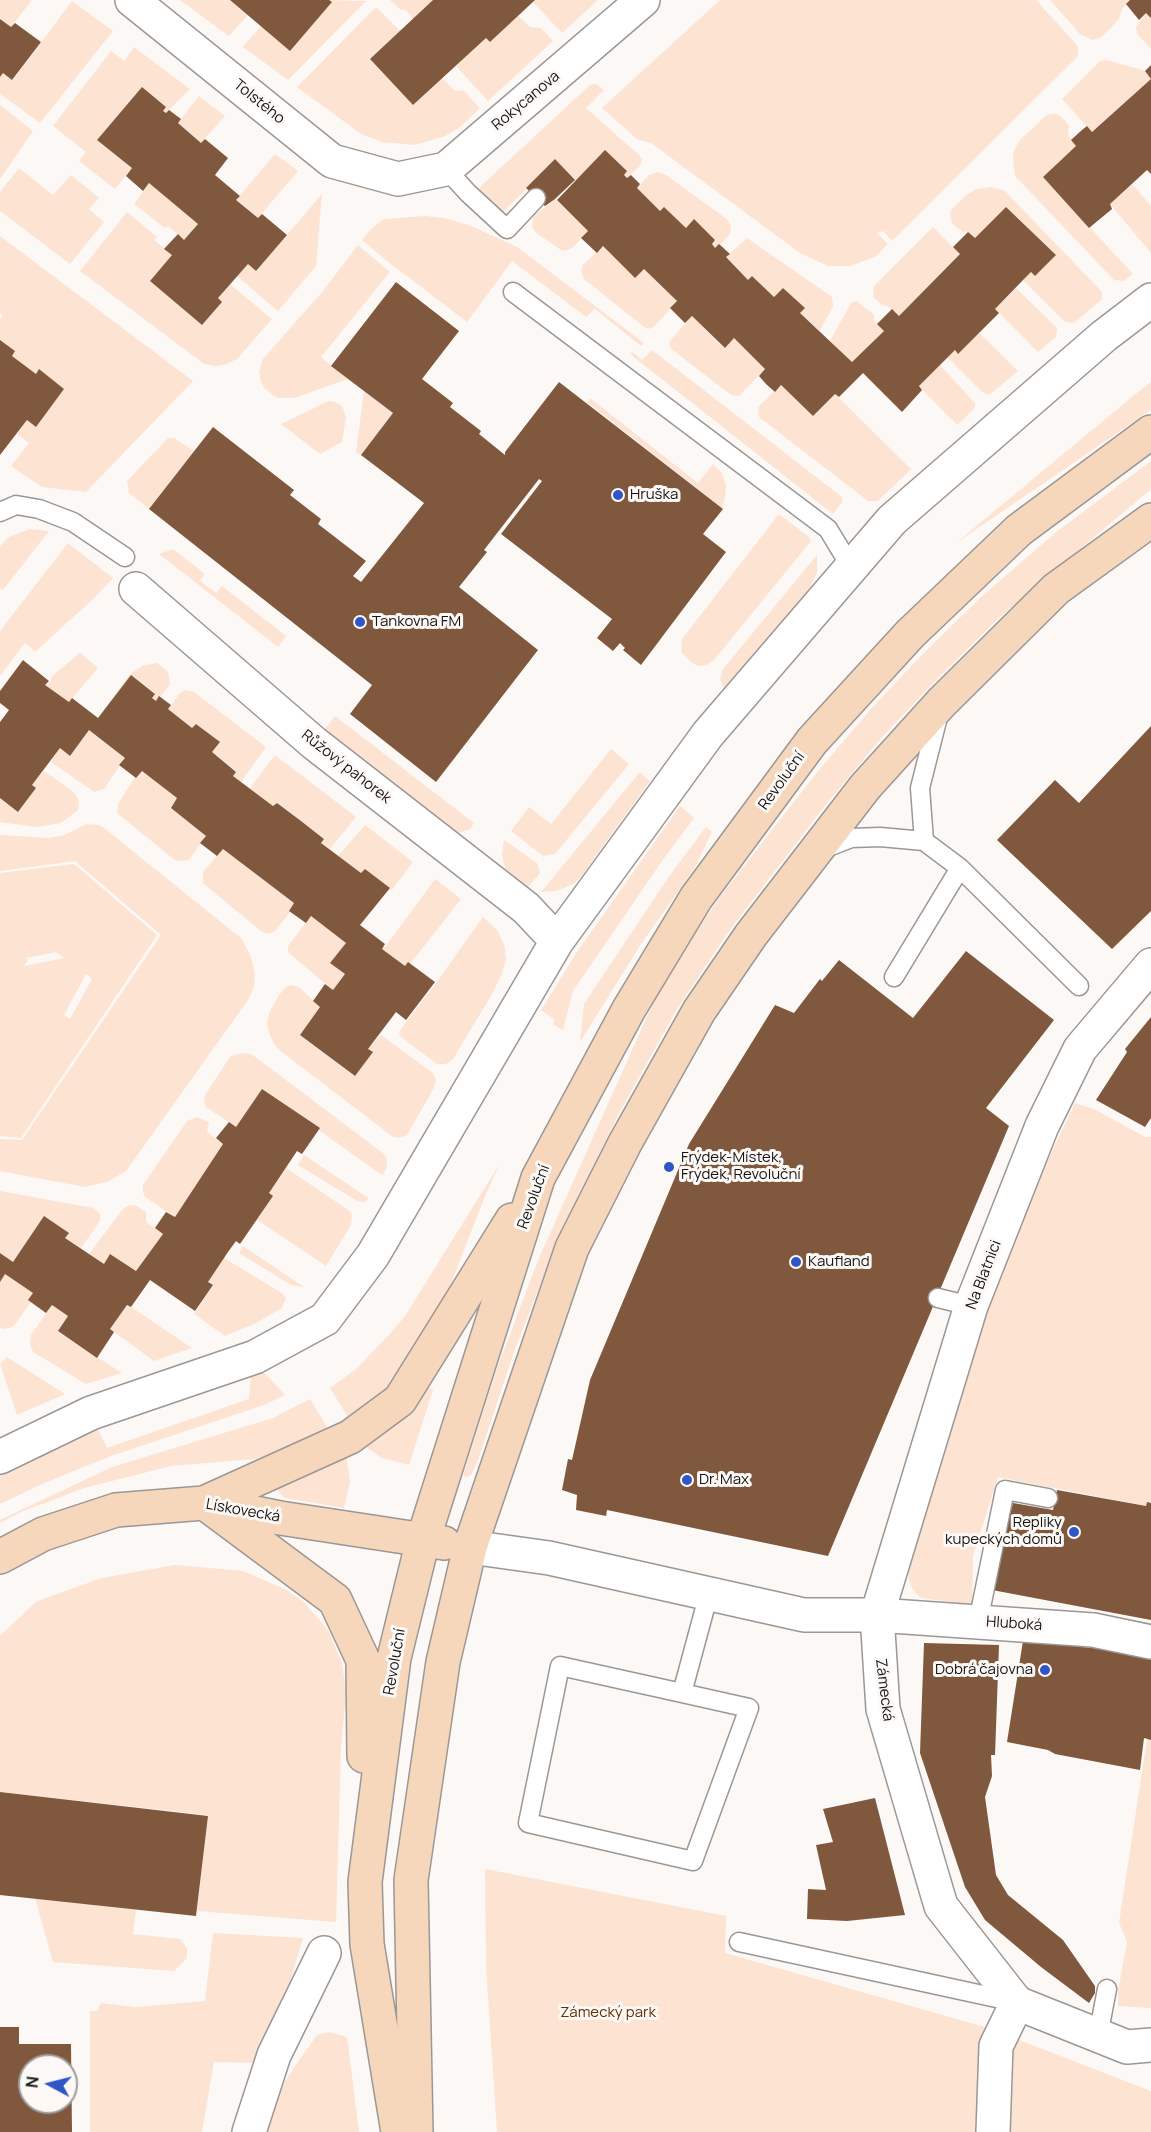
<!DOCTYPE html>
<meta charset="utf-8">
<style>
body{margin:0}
#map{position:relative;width:1151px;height:2132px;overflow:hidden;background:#fcf8f6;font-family:Manrope,sans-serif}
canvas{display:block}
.north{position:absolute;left:18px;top:2054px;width:60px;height:60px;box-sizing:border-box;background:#fcf8f6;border:2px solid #a09d9b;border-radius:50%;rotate:277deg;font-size:16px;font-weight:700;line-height:24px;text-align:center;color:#151413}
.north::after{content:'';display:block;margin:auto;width:21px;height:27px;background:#2e56c6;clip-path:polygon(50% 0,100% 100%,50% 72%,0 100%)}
</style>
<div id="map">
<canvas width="1151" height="2132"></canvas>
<div class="north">N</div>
</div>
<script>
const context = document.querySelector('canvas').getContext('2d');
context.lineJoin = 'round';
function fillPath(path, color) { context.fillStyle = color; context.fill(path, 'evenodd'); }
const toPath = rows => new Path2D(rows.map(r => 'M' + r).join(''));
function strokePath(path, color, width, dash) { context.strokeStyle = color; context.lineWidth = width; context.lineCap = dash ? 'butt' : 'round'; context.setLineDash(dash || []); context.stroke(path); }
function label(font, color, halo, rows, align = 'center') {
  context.font = font + ' Manrope,sans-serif'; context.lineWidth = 6; context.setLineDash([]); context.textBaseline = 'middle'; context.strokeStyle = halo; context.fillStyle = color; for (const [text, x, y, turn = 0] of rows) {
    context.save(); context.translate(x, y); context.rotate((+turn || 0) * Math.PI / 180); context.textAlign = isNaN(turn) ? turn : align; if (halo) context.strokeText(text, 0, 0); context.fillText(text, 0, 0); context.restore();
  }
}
fillPath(toPath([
 [0,0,32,0,11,27,0,19],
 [180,0,230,0,248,15,229,36],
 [329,0,366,1,288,80,243,47,261,26,290,50,331,3],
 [390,0,433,0,413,19,406,10,401,10],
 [535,0,598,0,562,33,533,2],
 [720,0,1036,0,1076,44,1078,48,1078,56,892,241,883,231,877,233,888,244,875,257,850,266,828,266,800,253,651,143,637,139,602,108],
 [1050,0,1130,0,1122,9,1119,19,1109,30,1100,38,1092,40,1080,34],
 [72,1,113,31,40,123,0,94,0,77,3,73,13,80],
 [376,7,400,31,370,59,413,105,442,78,454,90,464,91,480,108,459,128,445,136,415,145,382,142,361,134,297,87],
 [1146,13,1151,18,1151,49,1137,34,1136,27],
 [518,15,530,27,541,28,553,41,488,101,456,66,486,38,490,42],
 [134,47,190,89,166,113,163,111,166,107,142,87,98,139,132,168,115,189,79,161,86,152,53,126,111,51,124,61],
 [1107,60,1145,71,1151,79,1092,132,1062,99,1100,61],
 [596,84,604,90,586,108,638,154,642,159,640,166,627,178,624,175,627,171,605,151,576,181,555,160,504,211,500,212,479,191,481,186,590,85],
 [199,96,225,116,201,143,178,123],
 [0,105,33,131,0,179],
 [1055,114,1061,116,1069,126,1068,135,1076,146,1043,177,1133,274,1124,281,1114,280,1015,176,1013,159,1014,151,1020,140,1047,115],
 [275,154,298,171,258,218,236,200],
 [19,168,53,195,71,175,99,198,89,209,104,222,70,264,0,211,0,192],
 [658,172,666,175,728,220,731,227,730,234,720,245,715,248,712,244,715,240,694,220,686,228,664,207,660,211,637,188,649,175],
 [149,183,198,224,184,240,168,226,165,228,134,204],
 [1132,184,1151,206,1151,253,1110,204],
 [991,187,1005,191,1102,292,1102,299,1074,323,1065,322,1023,280,1031,272,1035,276,1056,255,1006,207,975,238,968,232,965,231,964,233,952,223,950,213,952,209,965,196,976,189],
 [322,194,316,266,278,311,237,276,248,264,256,271],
 [555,199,588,231,572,248,565,251,561,250,535,232,532,227,533,217],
 [127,212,157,237,154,240,172,255,150,281,202,325,222,302,218,298,230,284,272,319,237,359,224,365,215,366,204,364,80,271],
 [425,216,444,218,469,225,517,247,644,343,641,346,595,309,586,317,512,261,467,322,395,267,394,267,362,240,371,229,384,219],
 [933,227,960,254,899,316,887,306,882,305,873,297,874,286],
 [0,236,193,381,86,492,42,487,11,466,29,443,17,434,27,420,36,427,64,389,39,370,36,374,12,356,15,351,0,340,0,319,3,315,0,313],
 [747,238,832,297,833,306,820,331,800,313,804,308,783,288,774,297,752,276,748,280,726,257],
 [358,245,390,272,321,357,348,379,294,398,279,398,274,396,264,388,261,381,259,372,263,359,323,291],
 [603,246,635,277,644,269,677,301,654,327,648,329,644,327,584,279,581,271,583,265],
 [1016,288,1057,328,1056,337,1038,352,995,309],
 [857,301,874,315,874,320,884,331,852,362,830,341,851,303],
 [692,316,724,348,734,338,765,369,739,396,731,395,670,348,669,342],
 [979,333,1018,371,989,395,982,392,947,357,955,350,958,353],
 [652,350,842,497,842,502,833,514,630,354,632,352,642,360],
 [940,365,975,403,975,408,957,425,919,386],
 [1151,382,1151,410,956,543,1133,396],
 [781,385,813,416,835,394,911,469,878,501,868,501,759,417,758,407],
 [364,391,395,415,363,457,356,452],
 [590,398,698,483,713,464,722,473,726,485,725,498,722,508,587,402],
 [329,401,335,402,342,406,346,417,342,442,320,454,281,424],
 [168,438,174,438,194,451,149,509,129,493,127,481],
 [1151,461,1151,489,1000,617,937,679,883,736,827,803,729,931,677,1009,618,1115,554,1249,514,1352,478,1460,471,1475,465,1478,464,1473,496,1371,539,1258,659,990,678,958,720,897,814,776,870,710,915,662,981,597,1055,533],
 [779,514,809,537,811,541,714,660,707,665,699,666,692,663,681,652,682,639],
 [29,529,49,531,3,590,0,588,0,546,9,537],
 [68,543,113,578,92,600,35,652,25,643,0,676,0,631],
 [173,549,205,574,200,581,216,593,222,586,286,636,278,647,159,554],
 [817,555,817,572,810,588,724,688,720,679,723,669],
 [80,653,98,668,69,702,45,685,50,682,52,676],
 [157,663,168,672,170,685,160,697,156,701,152,698,155,693,131,675,98,718,130,674,142,666],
 [186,690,194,692,266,747,241,782,233,776,236,771,212,752,220,743,196,724,192,728,168,709,180,693],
 [335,716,474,823,470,829,457,834,321,734],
 [89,730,125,758,104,789,94,792,51,762,60,748,70,756],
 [611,749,629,764,555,854,543,856,511,831,529,807,551,824],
 [275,755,356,817,330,849,321,843,324,838,301,821,277,803,273,806,250,788],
 [44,771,75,793,79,802,78,810,61,823,37,827,0,822,0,798,19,812,36,788,32,785],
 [142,771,177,798,171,808,206,836,189,860,176,861,117,813,118,804,135,777],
 [640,772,650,781,582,875,575,883,564,888,556,891,541,892],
 [680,806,694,818,662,861,573,991,563,1030,553,1024,555,1020,541,1010,577,952],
 [86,824,99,825,104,828,242,939,251,957,255,974,254,987,248,1000,126,1171,107,1182,85,1187,0,1171,0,1139,22,1140,161,935,75,861,0,871,0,835,50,838,65,835],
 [365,825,413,862,392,890,365,870,361,873,338,856],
 [706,827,712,832,694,869,641,944,580,1042,584,1004,672,872],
 [504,840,537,863,540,873,526,889,506,872,502,855],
 [223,849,294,903,289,911,290,912,275,931,267,934,261,931,203,883,203,872],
 [74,864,157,935,21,1138,0,1136,0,873],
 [56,952,64,958,24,966,28,960,26,958],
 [86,974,92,979,70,1019,64,1015],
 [435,879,461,899,410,964,405,966,382,949,386,946],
 [311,916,346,943,331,963,345,974,333,990,288,952,288,946],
 [483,917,497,930,504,944,506,959,502,974,491,996,453,1059,446,1064,437,1064,401,1037,399,1033,401,1029,436,983],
 [293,985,299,987,320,1007,300,1035,354,1076,372,1052,368,1049,381,1035,433,1073,436,1080,434,1088,407,1135,400,1138,393,1137,278,1049,274,1044,269,1033,267,1021,270,1011,279,995,286,987],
 [241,1053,250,1054,254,1056,384,1154,387,1159,387,1163,386,1169,382,1175,262,1090,236,1127,206,1107,204,1102,205,1095,228,1060,231,1056],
 [1075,1103,1094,1109,1145,1137,1151,1137,1151,1503,1147,1502,1146,1506,998,1477,973,1556,972,1605,921,1598,913,1590,909,1580,907,1555,982,1325,1024,1211],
 [197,1117,209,1122,207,1132,223,1144,175,1217,145,1197,143,1192,143,1185,187,1121],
 [304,1155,368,1198,367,1200,363,1202,357,1201,298,1165],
 [499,1165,483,1201,440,1312,409,1364,380,1395,349,1419,330,1388,356,1369,388,1336,405,1316],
 [286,1168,350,1211,352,1215,351,1225,326,1266,257,1220,272,1196,269,1193],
 [0,1191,93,1208,100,1214,100,1221,81,1248,65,1238,68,1233,13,1262,0,1253],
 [130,1205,137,1206,146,1212,146,1222,163,1234,136,1271,111,1254,104,1264,89,1254,123,1209],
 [243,1246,304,1287,291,1285,239,1253],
 [224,1258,282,1293,286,1298,282,1308,254,1324,225,1336,194,1314,213,1286,208,1282],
 [5,1274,33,1293,31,1302,13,1327,5,1329,0,1328,0,1282],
 [52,1305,68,1316,58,1332,122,1373,86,1384,33,1352,30,1344,31,1335],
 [127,1305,131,1307,192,1348,154,1361,110,1329],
 [7,1357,65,1394,17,1415,0,1364],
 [260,1368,285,1395,264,1405,111,1456,42,1484,0,1504,0,1471,97,1428,107,1448,249,1399,251,1375],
 [426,1386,433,1390,409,1465,382,1458,360,1443],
 [310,1399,329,1430,266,1458,171,1466,84,1488,21,1512,0,1523,0,1520,112,1467,273,1418],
 [346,1452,350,1482,344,1508,285,1498,278,1491,282,1482],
 [175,1565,243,1571,287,1590,304,1602,328,1630,342,1663,346,1693,341,1747,336,1922,197,1911,208,1815,0,1792,0,1636,37,1601,102,1578],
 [1147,1739,1151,1740,1151,2008,1118,2006,1118,1991,1127,1942,1119,1923],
 [485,1869,726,1916,725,1953,988,2028,1151,2091,1151,2132,497,2132,486,1966],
 [35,1898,136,1910,133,1934,180,1939,187,1948,187,1958,174,1971,53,1962],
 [213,1933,303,1938,266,2063,214,2062,202,2132,90,2132,90,2011,97,2011,101,2003,136,2007,205,2001],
 [329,2032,347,2037,359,2132,263,2132,270,2104,298,2062,317,2035]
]), '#fde3d2');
fillPath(toPath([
 [230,0,329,0,332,2,290,51],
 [433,0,535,0,490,42,486,38,413,105,370,59],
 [1130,0,1151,0,1151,18,1146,13,1139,20,1126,4],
 [0,19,11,27,15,23,41,42,12,80,3,73,0,77],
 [1151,65,1151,174,1147,170,1110,204,1112,209,1089,228,1043,177,1076,146,1071,140,1082,130,1087,126,1092,132,1151,79,1145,71],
 [142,87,166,107,163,111,166,113,169,110,181,119,178,123,201,143,205,139,228,158,215,175,240,196,236,200,258,218,262,214,287,235,256,271,248,264,218,298,222,302,202,325,150,281,172,255,164,249,178,234,184,240,198,224,149,183,143,191,126,176,132,168,97,140],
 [605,150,627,171,624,175,627,178,631,175,640,184,637,188,660,211,664,207,686,228,694,219,715,240,712,244,715,248,719,244,730,254,726,257,748,280,752,276,774,297,783,288,805,308,800,313,852,362,884,331,877,324,892,309,899,316,960,254,953,247,968,232,975,238,1006,207,1056,255,1035,276,1031,272,1023,280,995,309,999,313,958,354,955,350,919,386,922,390,902,412,863,373,839,397,835,394,813,416,781,385,775,392,766,384,759,376,765,369,734,338,725,348,692,316,685,323,670,308,677,301,644,269,635,278,603,246,597,253,581,238,588,231,557,200],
 [555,159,575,180,555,199,545,206,526,188],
 [396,282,459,331,422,379,453,403,450,407,481,431,479,434,505,455,505,452,559,382,723,509,703,534,726,552,641,665,623,650,625,648,620,643,613,651,597,638,612,619,501,534,542,481,539,479,484,550,487,552,459,587,538,650,436,782,350,714,372,685,149,509,213,427,294,490,290,495,321,519,318,524,366,561,353,576,361,582,424,503,361,455,393,413,331,366],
 [0,340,15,351,12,356,36,374,39,369,64,389,36,427,27,420,0,455],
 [23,660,49,681,45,685,69,702,72,698,98,718,131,675,155,694,152,698,156,701,159,696,171,705,168,709,192,728,196,724,220,742,212,752,236,772,233,776,273,806,277,803,301,821,324,839,321,843,361,873,365,869,390,888,360,925,385,944,382,949,405,966,408,962,435,982,406,1020,396,1012,368,1049,373,1052,355,1076,300,1035,320,1007,313,1001,325,984,333,990,345,974,330,963,346,943,311,916,306,923,289,911,294,903,223,849,217,856,200,843,206,836,171,808,177,798,142,771,136,778,119,765,125,758,89,730,70,756,60,748,32,785,36,788,18,812,0,798,0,722,9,710,0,703,0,691],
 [1151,726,1151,911,1112,949,997,840,1055,780,1079,803],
 [966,951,1054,1020,986,1108,1009,1126,828,1556,607,1510,606,1516,576,1510,577,1495,562,1490,568,1459,572,1460,590,1380,689,1144,775,1005,794,1013,820,979,822,981,839,960,913,1018],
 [1151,1017,1151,1118,1145,1127,1096,1100,1127,1052,1125,1049],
 [262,1089,320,1128,302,1154,297,1151,269,1193,273,1196,240,1244,236,1241,228,1252,208,1282,213,1285,195,1311,150,1280,131,1307,127,1305,110,1329,114,1332,97,1358,58,1331,68,1316,52,1305,46,1313,28,1300,33,1293,5,1274,0,1282,0,1253,13,1262,44,1216,69,1233,65,1238,104,1264,110,1254,136,1271,163,1234,155,1228,166,1212,175,1217,223,1144,216,1138,229,1122,236,1127],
 [1057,1490,1146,1506,1147,1502,1151,1503,1151,1620,992,1590,999,1553,1013,1503,1053,1510],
 [1023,1641,1112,1650,1151,1658,1151,1740,1144,1738,1140,1770,1055,1754,1048,1750,1007,1742],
 [924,1643,999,1645,995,1755,991,1755,992,1776,985,1797,996,1875,1008,1895,1063,1940,1095,1986,1095,1993,1089,2003,1041,1967,985,1920,965,1887,920,1753],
 [0,1792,208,1816,196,1916,0,1895],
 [875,1798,905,1915,847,1921,807,1919,808,1889,826,1890,816,1845,833,1842,823,1809],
 [0,2027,19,2027,19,2044,71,2044,72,2132,0,2132],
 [30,2066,66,2066,66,2102,30,2102]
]), '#7f583e');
const lane = toPath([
 [446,169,468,193,507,229,536,198],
 [513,292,828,529,851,567],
 [0,512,16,505,39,509,73,522,125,557],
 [924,841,920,788,939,713],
 [823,849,851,838,880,837,924,841,960,868,1079,986],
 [894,977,960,868],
 [938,1298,971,1306],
 [978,1622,1005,1490,1048,1498],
 [682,1693,560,1666,528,1823,693,1861,749,1708,682,1693,709,1593],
 [739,1942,1015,2002],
 [1098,2036,1107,1989]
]);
const street = toPath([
 [132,0,332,161,398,179,446,169,643,0],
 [136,589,314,743,526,908,557,941],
 [1151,965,1080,1049,1042,1126,971,1306,877,1615,1093,1630,1151,1642],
 [0,1457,91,1413,255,1357,325,1319,373,1255,557,941,708,734,892,520,1104,336,1151,300],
 [470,1547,549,1558,804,1615,877,1615,883,1709,941,1906,1017,2003,1127,2047,1151,2045],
 [249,2132,274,2055,324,1953],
 [993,2132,996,2046,1017,2003]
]);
const secondary = toPath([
 [204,1503,350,1437,400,1400,512,1220],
 [210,1507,335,1600,363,1660,364,1756],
 [0,1557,43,1534,116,1510,204,1503,280,1518,444,1543],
 [398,2132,367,1944,365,1882,394,1658,423,1540,538,1178,629,1009,696,898,812,741,910,634,1019,530,1151,432],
 [416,2132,411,1880,443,1662,470,1547,572,1248,625,1143,699,1011,751,935,865,787,941,703,1056,589,1151,520]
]);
strokePath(lane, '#9b9795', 21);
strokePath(street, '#9b9795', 36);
strokePath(secondary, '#9b9795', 36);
strokePath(lane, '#fff', 18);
strokePath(street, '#fff', 33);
strokePath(secondary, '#f6d7bc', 33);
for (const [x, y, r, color] of [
 [618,495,6,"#2e56c6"],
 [360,622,6,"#2e56c6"],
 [669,1167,6,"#2e56c6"],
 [796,1262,6,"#2e56c6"],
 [687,1480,6,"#2e56c6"],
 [1074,1532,6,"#2e56c6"],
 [1045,1670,6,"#2e56c6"]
]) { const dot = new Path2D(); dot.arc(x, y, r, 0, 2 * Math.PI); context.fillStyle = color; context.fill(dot); strokePath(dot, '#fcf8f6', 2); }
label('15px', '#151413', '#fcf8f6', [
 ["Rokycanova",526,101,-40],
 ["Tolstého",259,102,39],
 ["Růžový pahorek",346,767,38],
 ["Revoluční",782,781,-54],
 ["Revoluční",534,1197,-70],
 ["Na Blatnici",984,1275,-69],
 ["Lískovecká",243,1511,10],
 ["Hluboká",1014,1624,4],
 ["Revoluční",395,1662,-80],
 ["Zámecká",884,1690,83]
]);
label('15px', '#151413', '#fcf8f6', [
 ["Hruška",630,495],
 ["Tankovna FM",372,622],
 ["Frýdek-Místek,",681,1158],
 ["Frýdek, Revoluční",681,1175],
 ["Kaufland",808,1262],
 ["Dr. Max",699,1480],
 ["Repliky",1062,1523,"right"],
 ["kupeckých domů",1062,1540,"right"],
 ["Dobrá čajovna",1033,1670,"right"]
], 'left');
label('15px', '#663100', '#fcf8f6', [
 ["Zámecký park",608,2013]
]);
</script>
